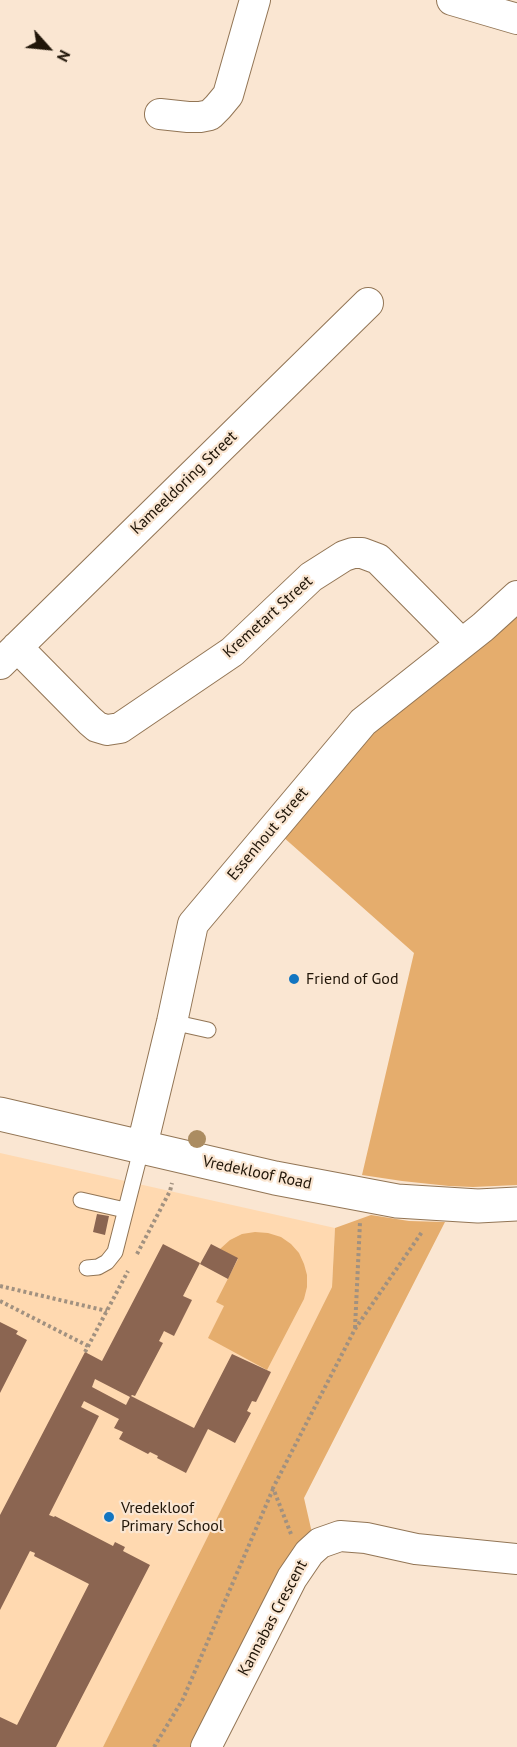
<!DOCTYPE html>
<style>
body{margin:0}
#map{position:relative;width:517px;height:1747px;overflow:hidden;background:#fae6d2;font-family:"PT Sans",sans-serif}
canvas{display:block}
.north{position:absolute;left:18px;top:18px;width:60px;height:60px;-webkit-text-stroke:4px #fae6d2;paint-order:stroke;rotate:117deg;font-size:16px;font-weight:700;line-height:24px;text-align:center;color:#201508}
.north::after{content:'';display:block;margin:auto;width:21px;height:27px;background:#201508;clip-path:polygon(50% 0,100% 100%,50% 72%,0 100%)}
</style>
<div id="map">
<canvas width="517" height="1747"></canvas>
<div class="north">N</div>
</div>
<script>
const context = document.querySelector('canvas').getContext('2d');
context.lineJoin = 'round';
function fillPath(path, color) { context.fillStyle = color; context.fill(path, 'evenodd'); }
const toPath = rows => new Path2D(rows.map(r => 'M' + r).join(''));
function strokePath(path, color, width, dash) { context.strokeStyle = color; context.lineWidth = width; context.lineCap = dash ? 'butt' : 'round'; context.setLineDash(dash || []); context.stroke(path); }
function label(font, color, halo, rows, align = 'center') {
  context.font = font + ' "PT Sans",sans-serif'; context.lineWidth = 4.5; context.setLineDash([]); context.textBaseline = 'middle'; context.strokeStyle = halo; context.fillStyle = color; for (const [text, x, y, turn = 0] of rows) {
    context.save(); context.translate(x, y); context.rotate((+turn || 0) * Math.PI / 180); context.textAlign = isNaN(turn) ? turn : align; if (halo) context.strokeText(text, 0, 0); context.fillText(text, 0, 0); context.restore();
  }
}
fillPath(toPath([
 [0,1153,335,1228,332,1287,103,1747,0,1747]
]), '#ffd9b0');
fillPath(toPath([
 [517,613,517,1185,473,1187,449,1186,402,1181,362,1175,414,953,282,836,364,738],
 [371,1215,409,1221,445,1222,304,1498,312,1533,194,1747,103,1747,332,1287,335,1228],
 [255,1232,268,1233,281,1237,291,1244,299,1253,304,1264,307,1275,307,1287,304,1299,267,1370,208,1338,224,1306,216,1302,238,1259,220,1249,230,1240,242,1234]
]), '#e5ad6d');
fillPath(toPath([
 [97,1214,109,1216,105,1235,93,1232],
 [163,1244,200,1263,183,1296,192,1300,174,1336,164,1331,159,1341,163,1343,135,1396,132,1395,131,1396,194,1428,232,1354,271,1372,256,1402,252,1401,247,1411,251,1413,235,1443,208,1429,186,1473,157,1458,158,1456,150,1452,148,1454,119,1439,123,1432,114,1428,119,1419,84,1401,81,1407,99,1416,49,1515,54,1517,55,1516,113,1546,115,1542,125,1547,123,1551,150,1565,56,1747,0,1747,0,1717,17,1725,89,1584,34,1556,35,1553,30,1551,0,1610,0,1515,85,1352,102,1361],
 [95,1379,130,1397,126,1405,92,1387],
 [211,1244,238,1258,228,1279,200,1264],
 [0,1322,18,1331,16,1334,27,1340,0,1393]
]), '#8b6551');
const service = toPath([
 [172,1022,208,1030],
 [81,1200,125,1210],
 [87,1268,98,1267,107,1262,115,1252,142,1146]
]);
const minor = toPath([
 [452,0,517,19],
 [160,114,188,117,200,117,210,115,218,107,228,95,255,0],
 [17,647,90,721,97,727,107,730,120,728,232,652,311,577,344,556,353,553,362,553,378,559,461,643],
 [0,664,368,303],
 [142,1146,172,1022,193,924,363,722,483,627,517,596],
 [206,1747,292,1578,309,1553,320,1543,340,1536,366,1538,416,1549,517,1559]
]);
const tertiary = toPath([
 [0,1114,275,1178,397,1201,478,1206,517,1204]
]);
strokePath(service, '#927555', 17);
strokePath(minor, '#927555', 32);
strokePath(tertiary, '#927555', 35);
strokePath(toPath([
 [137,1254,170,1191,172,1183],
 [0,1286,107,1311],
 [0,1301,88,1346],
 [355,1328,360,1222],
 [85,1352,128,1271],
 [291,1534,273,1488,355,1329,422,1232],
 [154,1747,183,1699,273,1489]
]), '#a19180', 4, [3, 3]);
strokePath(service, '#fff', 15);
strokePath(minor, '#fff', 30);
strokePath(tertiary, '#fff', 33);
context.fillStyle = '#ab8c61';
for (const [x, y] of [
 [197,1139]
]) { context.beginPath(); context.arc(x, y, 9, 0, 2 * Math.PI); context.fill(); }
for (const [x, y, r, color] of [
 [294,979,6,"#1275c1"],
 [109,1517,6,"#1275c1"]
]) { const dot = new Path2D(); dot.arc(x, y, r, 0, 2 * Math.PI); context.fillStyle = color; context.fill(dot); strokePath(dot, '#fae6d2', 2); }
label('16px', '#201508', '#fae6d2', [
 ["Kameeldoring Street",184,483,-44],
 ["Kremetart Street",268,617,-42],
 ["Essenhout Street",268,834,-50],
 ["Vredekloof Road",257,1173,12],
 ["Kannabas Crescent",273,1618,-62]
]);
label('16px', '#201508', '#fae6d2', [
 ["Friend of God",306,979],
 ["Vredekloof",121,1508],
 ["Primary School",121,1526]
], 'left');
</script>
